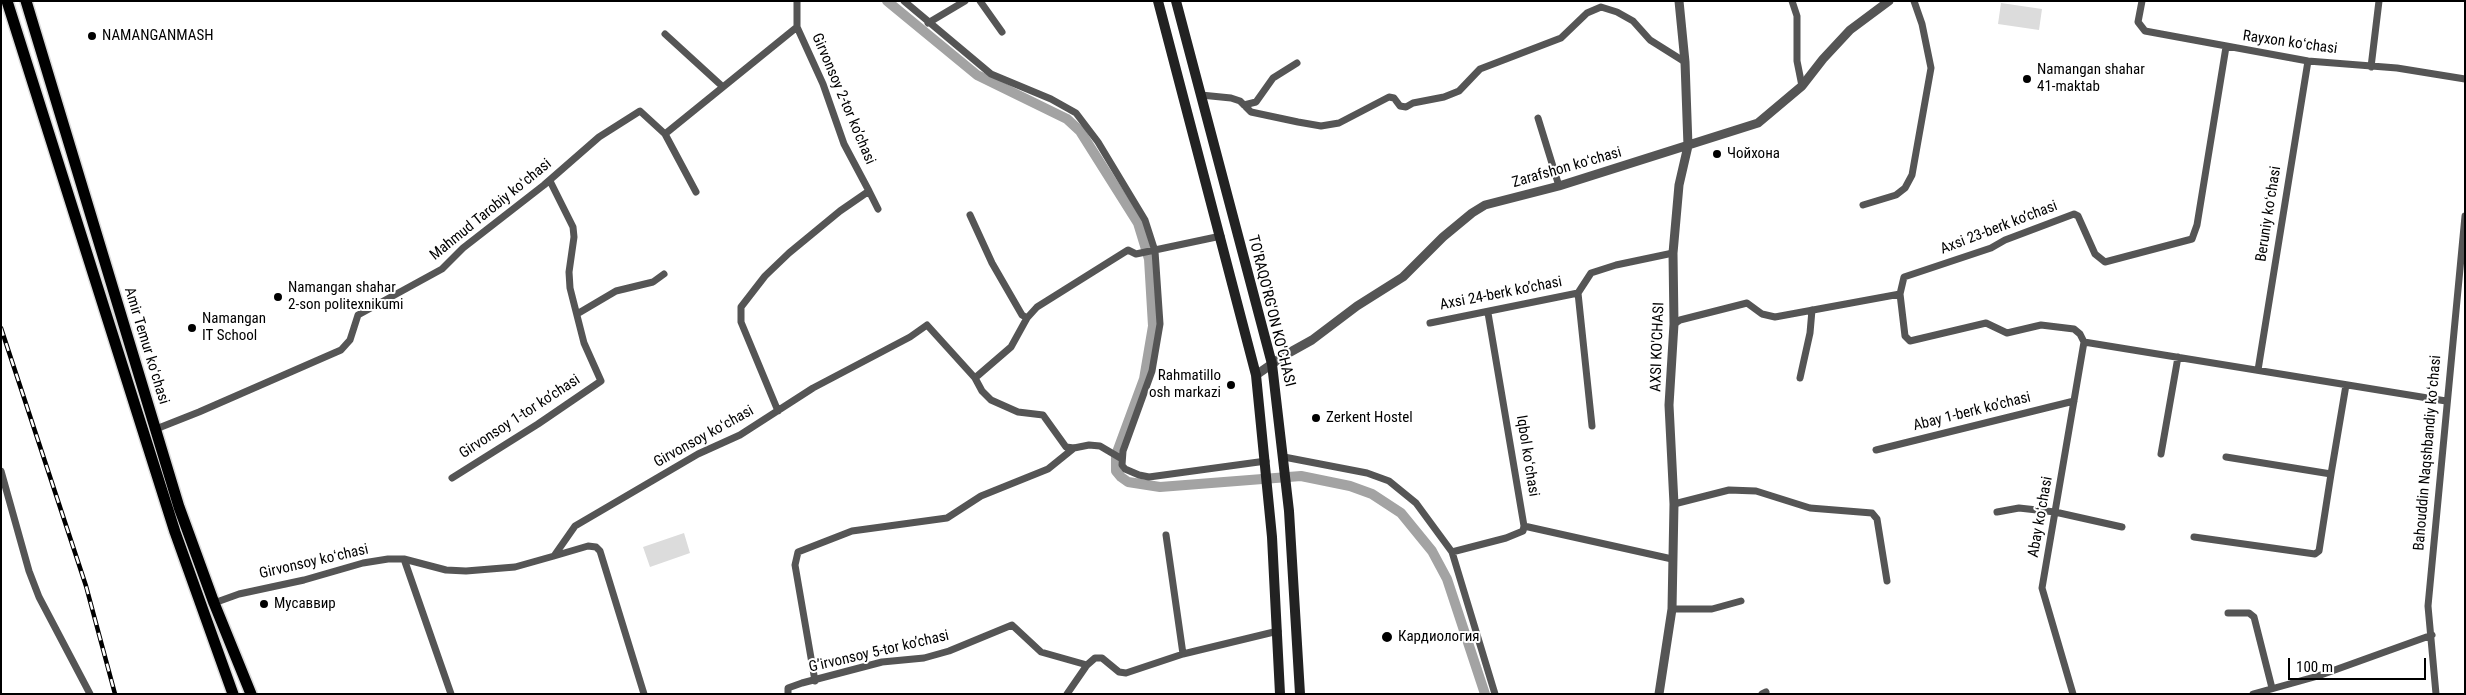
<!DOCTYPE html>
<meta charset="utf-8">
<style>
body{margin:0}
#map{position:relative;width:2466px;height:695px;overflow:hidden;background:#fff;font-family:"Roboto Condensed",sans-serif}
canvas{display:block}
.frame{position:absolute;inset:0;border:2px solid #000;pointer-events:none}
.scale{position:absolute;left:2288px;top:658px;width:138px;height:22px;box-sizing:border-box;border:2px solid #000;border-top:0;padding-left:6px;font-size:15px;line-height:18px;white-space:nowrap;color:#000;-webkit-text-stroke:4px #fff;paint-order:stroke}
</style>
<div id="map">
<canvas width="2466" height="695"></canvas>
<div class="frame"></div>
<div class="scale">100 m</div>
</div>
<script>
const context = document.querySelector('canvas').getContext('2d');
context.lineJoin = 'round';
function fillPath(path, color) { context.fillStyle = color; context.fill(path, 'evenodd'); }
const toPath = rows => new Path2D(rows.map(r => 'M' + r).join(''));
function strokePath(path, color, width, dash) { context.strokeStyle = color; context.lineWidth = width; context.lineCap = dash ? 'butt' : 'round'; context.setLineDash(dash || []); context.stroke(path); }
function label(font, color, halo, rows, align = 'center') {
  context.font = font + ' "Roboto Condensed",sans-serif'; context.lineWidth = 4; context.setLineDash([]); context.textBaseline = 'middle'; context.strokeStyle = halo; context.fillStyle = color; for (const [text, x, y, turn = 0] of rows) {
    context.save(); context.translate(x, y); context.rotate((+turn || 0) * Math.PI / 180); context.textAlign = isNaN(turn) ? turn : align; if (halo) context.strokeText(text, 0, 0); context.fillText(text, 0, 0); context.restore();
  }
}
fillPath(toPath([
 [2001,3,2042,9,2039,30,1998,24],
 [684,533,690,553,650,567,643,547]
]), '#dcdcdc');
strokePath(toPath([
 [887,1,977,75,1067,119,1080,131,1138,223,1149,259,1153,326,1144,379,1116,455,1116,471,1121,477,1128,482,1160,487,1301,476,1350,486,1372,494,1401,513,1432,551,1447,579,1485,694]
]), '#a3a3a3', 10);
const primary = toPath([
 [7,1,175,532,233,694],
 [26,1,179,507,214,603,251,694]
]);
strokePath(primary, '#dbdbdb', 14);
strokePath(toPath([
 [904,1,991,74,1051,99,1076,113,1098,142,1145,220,1155,251,1160,324,1152,371,1123,451,1122,465,1125,469,1139,475,1149,477,1266,461],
 [980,1,1002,32],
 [1792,1,1797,16,1797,61,1802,86],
 [2142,1,2138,22,2145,31,2308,61,2397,68,2465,79],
 [928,23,965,1],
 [665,34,723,87],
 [2371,67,2379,1],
 [1201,95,1231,98,1240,101,1251,112,1298,122,1321,126,1339,123,1389,97,1394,98,1400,106,1406,107,1413,103,1444,97,1459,91,1480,69,1561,38,1587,13,1601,7,1617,12,1633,21,1650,40,1685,62],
 [1244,105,1256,102,1273,78,1297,63],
 [1538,118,1559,186],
 [665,134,696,192],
 [869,191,878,209],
 [1863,205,1896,195,1905,188,1912,175,1931,68,1922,24,1914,1],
 [970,215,992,263,1022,315,1027,318],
 [1578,293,1592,426],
 [1900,294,1905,336,1910,341,1986,323,2007,333,2041,325,2074,329,2080,334,2084,342],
 [577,314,616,291,653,282,664,274],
 [1430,323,1578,293,1591,273,1616,265,1673,253],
 [1674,324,1680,320,1747,303,1762,314,1775,317,1900,294,1904,277,1991,248,2005,240,2074,214,2078,216,2095,254,2105,262,2192,239,2197,225,2226,47],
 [2084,342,2446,401],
 [2258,370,2308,61],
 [975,378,982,391,991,400,1018,412,1043,415,1066,447,1074,448,1089,445,1100,446,1122,459],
 [1800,378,1810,333,1812,310],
 [778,411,741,322,741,307,765,276,789,253,840,211,869,191,844,144,823,84,797,27,797,1],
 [156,429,199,412,341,350,350,340,358,315,442,269,463,248,544,185,599,137,640,111,665,134,797,27],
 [1876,450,2074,401],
 [2161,454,2178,357],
 [1284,457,1367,473,1389,481,1416,503,1452,552,1495,694],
 [2226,457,2331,474,2346,385],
 [1,471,29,571,39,597,90,694],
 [452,478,538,424,601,381,584,343,570,288,569,272,574,237,573,227,550,181],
 [1674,504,1729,490,1756,491,1810,508,1872,513,1877,519,1887,581],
 [1997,512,2019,508,2055,512,2122,527],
 [1524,526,1672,559],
 [1166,535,1183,654],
 [2194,537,2315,554,2319,551,2331,474],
 [1452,552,1506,538,1523,531,1524,526,1488,313],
 [554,556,588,546,596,547,600,551,644,694],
 [404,559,451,694],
 [214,603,239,594,304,580,363,563,388,559,404,559,446,570,466,571,515,567,554,556,575,526,698,454,740,435,813,388,910,337,927,325,975,378,1011,347,1027,318,1037,307,1128,250,1136,254,1221,236],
 [1672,609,1712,609,1741,601],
 [2228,613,2249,613,2254,617,2272,688],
 [815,681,795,565,798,552,852,531,947,518,981,496,1048,469,1074,448],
 [788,694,788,688,802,683,882,662,924,658,949,651,1012,625,1041,652,1087,665],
 [1067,694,1087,665,1095,658,1102,658,1119,672,1126,673,1183,654,1278,631],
 [1762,694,1766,692],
 [2073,694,2042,588,2084,342],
 [2253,694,2318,676,2432,635],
 [2436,694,2428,606,2465,216]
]), '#555', 7);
strokePath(toPath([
 [1256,375,1285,355,1312,340,1357,306,1403,277,1443,237,1472,213,1485,205,1559,186,1758,123,1802,86,1823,59,1850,30,1889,1],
 [1659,694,1672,609,1674,504,1669,405,1674,324,1673,253,1679,185,1688,146,1685,62,1679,1]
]), '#555', 9);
strokePath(toPath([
 [1158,1,1256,375,1272,537,1280,694],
 [1176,1,1272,364,1289,511,1300,694]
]), '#222', 10);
strokePath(primary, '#000', 11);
const rail = toPath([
 [1,328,86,586,115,694]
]);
strokePath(rail, '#000', 4.5);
strokePath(rail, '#fff', 2.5, [8]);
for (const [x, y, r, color] of [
 [92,36,5,"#000"],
 [2027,79,5,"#000"],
 [1717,154,5,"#000"],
 [278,297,5,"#000"],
 [192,328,5,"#000"],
 [1231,385,5,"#000"],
 [1316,418,5,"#000"],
 [264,604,5,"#000"],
 [1387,637,6,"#000"]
]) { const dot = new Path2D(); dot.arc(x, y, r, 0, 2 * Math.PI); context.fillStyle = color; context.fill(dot); strokePath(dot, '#fff', 2); }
label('15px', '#000', '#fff', [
 ["NAMANGANMASH",102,36],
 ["Namangan shahar",2037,70],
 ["41-maktab",2037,87],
 ["Чойхона",1727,154],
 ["Namangan shahar",288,288],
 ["2-son politexnikumi",288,305],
 ["Namangan",202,319],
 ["IT School",202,336],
 ["Rahmatillo",1221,376,"right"],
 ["osh markazi",1221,393,"right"],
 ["Zerkent Hostel",1326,418],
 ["Мусаввир",274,604],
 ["Кардиология",1398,637]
], 'left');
label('15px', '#000', '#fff', [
 ["Rayxon koʻchasi",2290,43,8],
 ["Girvonsoy 2-tor koʼchasi",843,99,67],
 ["Zarafshon koʻchasi",1567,168,-16],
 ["Mahmud Tarobiy koʻchasi",491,210,-39],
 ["Beruniy koʻchasi",2269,214,-81],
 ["Аxsi 23-berk koʼchasi",1999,228,-21],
 ["Аxsi 24-berk koʼchasi",1501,294,-11],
 ["TO'RAQO'RG'ON KO'CHASI",1271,311,76],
 ["Amir Temur koʻchasi",146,346,73],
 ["AXSI KO'CHASI",1658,347,-88],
 ["Аbay 1-berk koʼchasi",1972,412,-14],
 ["Girvonsoy 1-tor koʼchasi",520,417,-33],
 ["Girvonsoy koʻchasi",704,437,-29],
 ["Bahouddin Naqshbandiy koʻchasi",2428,453,-85],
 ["Iqbol koʻchasi",1527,456,81],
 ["Abay koʻchasi",2041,517,-80],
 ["Girvonsoy koʻchasi",314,562,-13],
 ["Gʼirvonsoy 5-tor koʼchasi",879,652,-13]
]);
</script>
